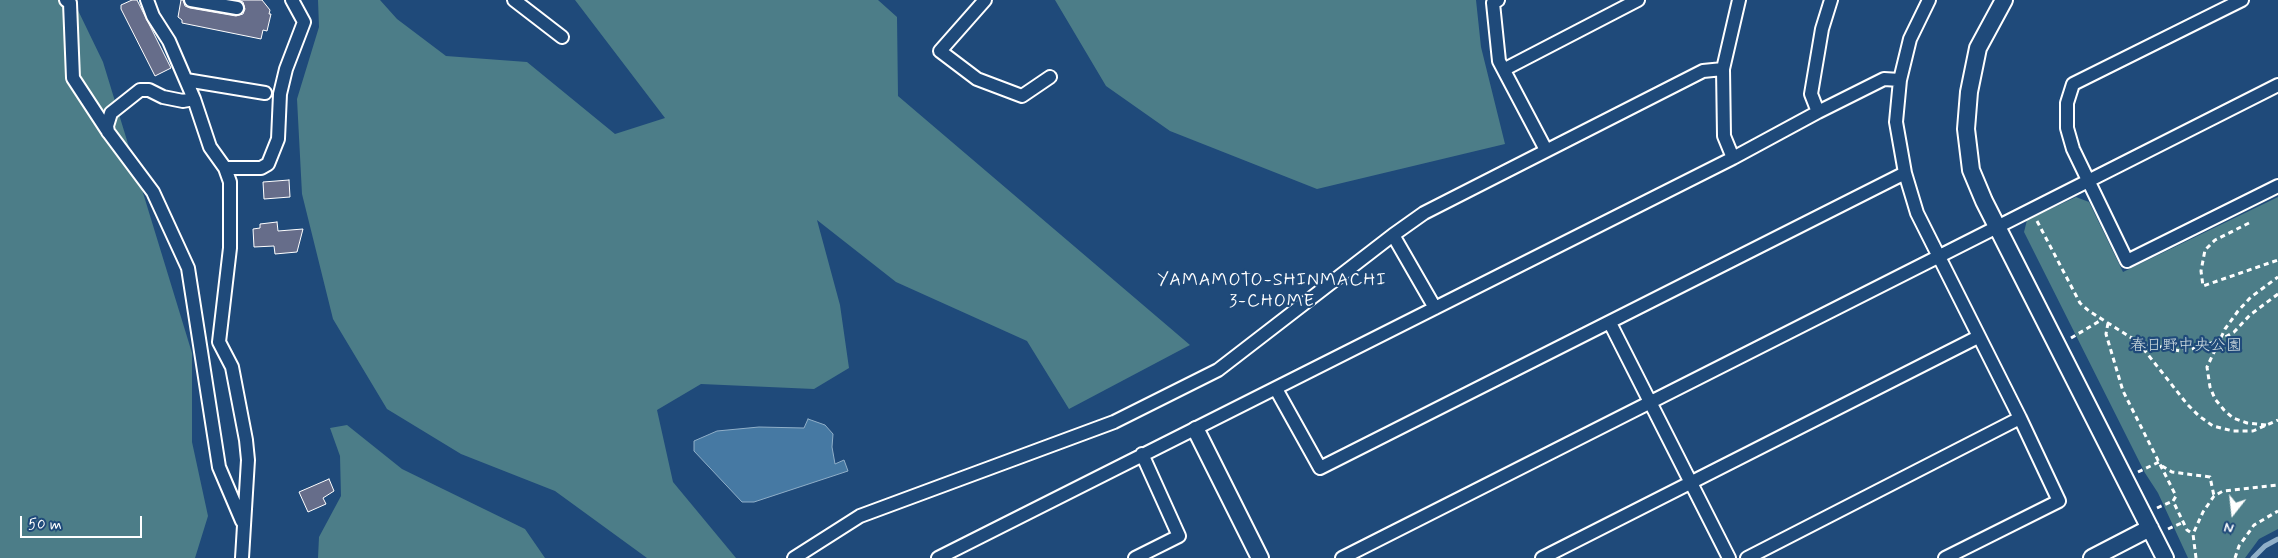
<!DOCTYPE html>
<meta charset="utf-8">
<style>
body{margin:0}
#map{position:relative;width:2278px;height:558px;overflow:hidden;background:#1f4a7a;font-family:Mynerve,sans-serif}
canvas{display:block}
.north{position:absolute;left:2208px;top:488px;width:50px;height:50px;-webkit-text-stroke:4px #1f4a7a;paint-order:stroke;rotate:196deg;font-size:14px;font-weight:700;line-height:20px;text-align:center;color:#fff}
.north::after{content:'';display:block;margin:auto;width:18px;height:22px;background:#fff;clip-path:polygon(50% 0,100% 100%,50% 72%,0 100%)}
.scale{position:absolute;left:20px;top:516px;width:122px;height:22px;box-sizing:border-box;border:2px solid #fff;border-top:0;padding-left:6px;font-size:15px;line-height:18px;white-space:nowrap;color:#fff;-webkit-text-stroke:4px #1f4a7a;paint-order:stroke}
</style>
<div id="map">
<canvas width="2278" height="558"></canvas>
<div class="north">N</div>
<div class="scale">50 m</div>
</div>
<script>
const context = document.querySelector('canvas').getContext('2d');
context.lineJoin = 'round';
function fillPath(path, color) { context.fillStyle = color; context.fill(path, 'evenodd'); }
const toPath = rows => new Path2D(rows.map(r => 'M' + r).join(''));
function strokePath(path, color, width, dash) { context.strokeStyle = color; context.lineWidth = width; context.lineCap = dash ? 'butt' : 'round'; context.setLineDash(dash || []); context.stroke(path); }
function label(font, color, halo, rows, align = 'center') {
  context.font = font + ' Mynerve,"Klee One",sans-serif'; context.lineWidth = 4.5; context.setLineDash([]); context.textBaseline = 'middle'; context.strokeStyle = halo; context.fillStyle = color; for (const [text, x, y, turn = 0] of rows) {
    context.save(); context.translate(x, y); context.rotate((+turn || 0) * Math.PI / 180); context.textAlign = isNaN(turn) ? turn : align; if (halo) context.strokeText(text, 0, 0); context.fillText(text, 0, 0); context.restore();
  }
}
fillPath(toPath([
 [0,0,73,0,103,62,192,353,192,442,208,516,195,558,0,558],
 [318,0,380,0,397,19,446,56,527,62,615,134,665,118,575,0,878,0,897,17,898,96,1190,345,1069,409,1027,341,896,282,817,220,840,305,849,368,814,389,701,384,657,410,673,482,736,558,647,558,555,491,461,454,387,409,333,319,302,194,297,99,319,27],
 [1055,0,1476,0,1481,47,1505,144,1317,189,1170,131,1106,86],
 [2076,197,2089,202,2123,272,2278,197,2278,529,2259,539,2245,558,2188,558,2158,493,2145,473,2024,232,2027,220],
 [347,425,402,469,525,529,545,558,318,558,319,537,341,496,340,456,330,428]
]), '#4c7d88');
const water = toPath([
 [808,419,825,425,833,434,832,447,835,464,844,460,848,471,754,502,742,502,694,451,694,441,717,431,759,427,804,428,808,419]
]);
fillPath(water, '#4679a3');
strokePath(water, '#90afc8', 1);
strokePath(toPath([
 [2253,558,2265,546,2278,539]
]), '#90afc8', 5);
const building = toPath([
 [132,0,137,0,171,68,155,76,121,9,121,5,132,0],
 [181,0,183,0,185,6,190,8,236,16,243,14,245,9,243,2,238,0,262,0,270,10,269,14,271,14,267,31,263,30,261,39,182,23,182,20,178,17,181,0],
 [289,180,290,197,264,199,263,182,289,180],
 [277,222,278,231,303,229,297,252,275,254,274,246,254,247,253,229,260,228,260,224,277,222],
 [329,479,334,491,323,498,326,504,308,512,299,492,329,479]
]);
fillPath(building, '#666d8a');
strokePath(building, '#fff', 1);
const minor = toPath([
 [66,0,70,3,73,78,109,133,153,192,188,268,219,467,242,521],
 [147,0,153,16,169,41,194,99,210,147,225,168,230,182,230,248,219,342,232,367,246,440,248,460,242,558],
 [191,0,237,8],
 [514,0,562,37],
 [985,0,940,51,977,79,1022,96,1050,77],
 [1498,0,1493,3,1499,61,1546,150],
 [1929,0,1910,39,1900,80,1896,122,1905,173,1917,213,2020,418,2059,501,1945,558],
 [2242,0,2073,84,2067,103,2067,128,2073,149,2127,261,2278,186],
 [1505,69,1638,0],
 [186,80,265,93],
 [1818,112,1811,94,1822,29,1831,0],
 [108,132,107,126,111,113,140,90,149,90,163,97,183,101,194,99],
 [1733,158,1724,136,1723,69,1739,0],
 [225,168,261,168,268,164,278,139,280,94,286,69,304,22,292,0],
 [1435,308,1393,235,1424,213,1703,71,1723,69],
 [1610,323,1729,558],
 [1276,389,1320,468,1905,173],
 [794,558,860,516,1114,422,1218,370,1393,235],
 [938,558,1733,158,1818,112,1884,79,1900,80],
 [1135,558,1179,536,1142,454],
 [1342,558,2278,85],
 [1542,558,1978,337],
 [1747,558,2020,418]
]);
const tertiary = toPath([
 [2004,0,1978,48,1969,92,1966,129,1971,170,1984,201,2165,558],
 [1196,430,1260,558],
 [2092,558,2150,528]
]);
strokePath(minor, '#fff', 16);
strokePath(tertiary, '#fff', 20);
strokePath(toPath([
 [2037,221,2080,303,2089,311,2138,342,2187,404,2199,416,2213,426,2233,431,2253,431,2278,420],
 [2249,223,2215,240,2205,250,2201,271,2203,286,2278,260],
 [2108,323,2106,334,2123,391,2176,496,2173,501,2187,530,2193,534],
 [2071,338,2103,319],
 [2139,342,2180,351,2196,348,2220,340,2234,332,2250,315,2278,294],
 [2266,425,2247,423,2233,418,2224,410,2215,399,2210,387,2207,367,2225,329,2238,311,2251,297,2278,277],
 [2162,466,2172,472,2210,477,2214,496],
 [2138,472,2159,462],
 [2157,508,2173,501],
 [2168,529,2184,522],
 [2196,558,2193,534,2203,512,2214,496,2223,491,2278,485],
 [2235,558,2239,546,2254,525,2278,511]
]), '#fff', 3, [5, 4]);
strokePath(minor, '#1f4a7a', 12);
strokePath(tertiary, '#1f4a7a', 16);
label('16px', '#d2dee1', '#1f4a7a', [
 ["春日野中央公園",2186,347]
]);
context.letterSpacing = '1px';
label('18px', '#fff', '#1f4a7a', [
 ["YAMAMOTO-SHINMACHI",1272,281],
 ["3-CHOME",1272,302]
]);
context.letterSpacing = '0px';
</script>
